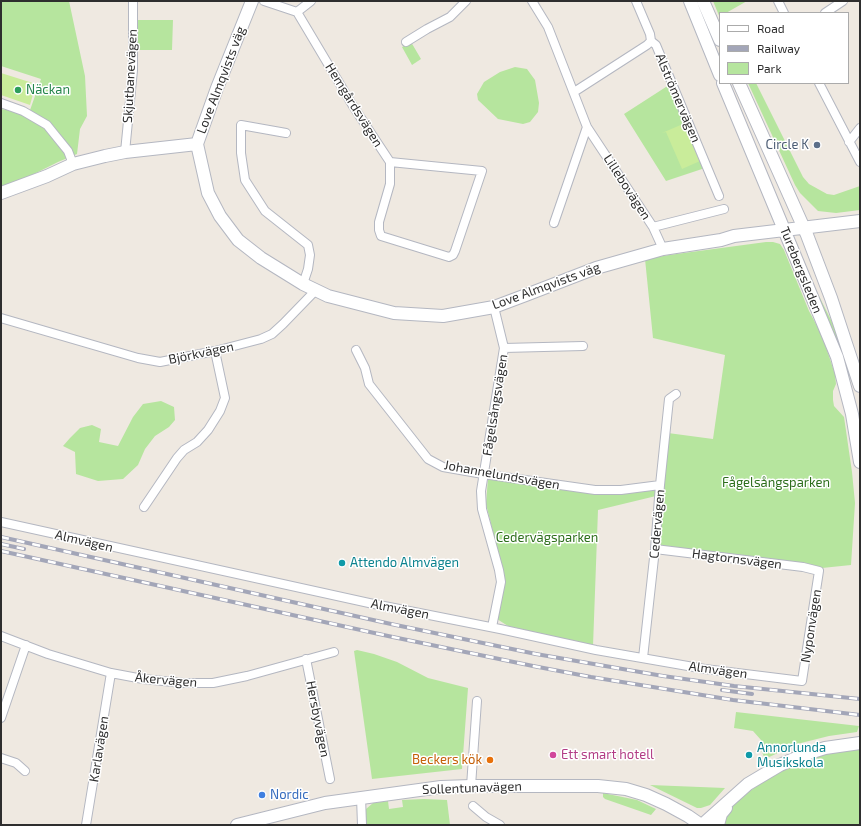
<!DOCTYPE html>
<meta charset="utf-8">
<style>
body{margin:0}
#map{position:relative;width:861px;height:826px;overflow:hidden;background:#efe9e1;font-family:"Exo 2",sans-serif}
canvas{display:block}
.frame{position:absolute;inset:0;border:2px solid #2e2e2e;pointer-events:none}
.legend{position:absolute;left:719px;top:12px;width:130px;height:72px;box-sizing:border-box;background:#fff;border:1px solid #ababab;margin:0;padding:5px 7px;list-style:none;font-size:12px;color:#2e2e2e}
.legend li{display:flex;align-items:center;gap:8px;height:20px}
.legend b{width:20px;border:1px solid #ababab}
</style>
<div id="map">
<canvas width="861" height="826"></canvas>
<div class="frame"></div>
<ul class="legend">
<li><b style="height:5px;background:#fff"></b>Road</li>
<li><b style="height:5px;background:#a3a6b8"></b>Railway</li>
<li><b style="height:11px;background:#b6e59e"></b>Park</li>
</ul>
</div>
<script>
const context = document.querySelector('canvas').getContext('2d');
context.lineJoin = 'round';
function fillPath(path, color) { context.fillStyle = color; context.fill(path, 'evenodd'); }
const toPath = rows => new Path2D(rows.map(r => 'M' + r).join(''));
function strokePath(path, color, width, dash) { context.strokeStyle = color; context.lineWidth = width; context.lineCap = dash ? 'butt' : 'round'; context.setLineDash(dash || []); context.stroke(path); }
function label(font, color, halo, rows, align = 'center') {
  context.font = font + ' "Exo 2",sans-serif'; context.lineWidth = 3; context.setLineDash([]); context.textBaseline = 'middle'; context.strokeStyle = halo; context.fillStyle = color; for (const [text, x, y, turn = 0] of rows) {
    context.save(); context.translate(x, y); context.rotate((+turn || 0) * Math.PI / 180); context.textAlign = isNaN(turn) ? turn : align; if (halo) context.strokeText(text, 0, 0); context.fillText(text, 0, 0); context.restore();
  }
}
fillPath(toPath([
 [1,1,69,1,85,76,87,116,80,129,77,154,58,162,8,187,1,188,1,109,29,113,41,79,1,66],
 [713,1,747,1,726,13,720,13,720,18],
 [138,20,173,20,172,50,138,50],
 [411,42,421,59,412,65,402,47],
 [515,67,527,69,535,80,539,103,538,112,530,122,523,124,498,119,478,100,477,94,484,82,500,72],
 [748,83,756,83,803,177,809,184,827,194,834,195,860,186,860,210,836,213,818,211,800,193,795,185],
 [669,85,705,168,666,181,624,114],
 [766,242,773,242,780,244,784,250,809,311,822,335,835,374,836,384,833,391,833,400,834,406,844,417,852,472,855,503,851,565,822,568,659,546,668,433,713,439,725,355,653,338,645,259,669,255],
 [819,296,834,326,852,374,847,376,834,334,816,297],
 [161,401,174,407,175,420,169,427,155,436,145,449,138,465,123,479,98,481,76,474,75,452,63,446,70,438,80,428,92,425,101,429,99,442,118,446,133,417,143,404],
 [488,478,594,493,657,488,656,496,598,510,593,646,508,626,497,619,505,584,503,572,486,504],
 [357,650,374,654,397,662,428,678,468,688,462,769,372,779,354,651],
 [736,712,859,726,857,732,829,736,797,744,765,759,761,750,761,740,753,731,734,728],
 [860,749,860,825,721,825,726,812,739,799,761,783,781,770,818,755],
 [650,785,725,788,710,805,701,808,697,808],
 [603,793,637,800,656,809,651,815,605,799,603,797],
 [424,799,447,800,450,825,366,825,366,809,373,803,388,801,389,809,403,807,402,800]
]), '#b6e59e');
fillPath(toPath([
 [1,73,36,84,30,105,1,95],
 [683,124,700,161,682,169,666,132,662,133]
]), '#c9ec9a');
const street = toPath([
 [264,1,297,12,353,106,390,162,390,184,379,222,379,230,381,236,449,257,453,255,455,251,482,171,390,162],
 [532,1,548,27,587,127,653,227,663,249],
 [636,1,650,34,651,41,656,45,719,196],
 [778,1,784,13],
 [297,12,311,1],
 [825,13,843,1],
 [406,42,427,29,450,17,466,1],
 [819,83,860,162],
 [574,92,647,45,651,41],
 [1,103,23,111,47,125,55,135,68,151,73,164],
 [286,133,241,125,241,153,245,180,265,211,308,245,310,255,308,269,303,284],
 [849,142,860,128],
 [125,152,133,70,133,1],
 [554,223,587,127],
 [653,227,724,209],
 [1,318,138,358,160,362,215,351,261,339,272,334,283,324,315,291],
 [504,348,583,346],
 [356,350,365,368,369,384,428,459,443,467,483,474,595,490,621,490,660,485],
 [144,507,177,458,184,450,197,442,208,430,220,411,225,398,215,351],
 [1,522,369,603,500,629,596,650,705,669,802,681,819,571,803,567,655,549],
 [492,627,501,582,499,570,482,509,481,491,504,348,494,307],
 [1,636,48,654,111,673,143,679,183,683,213,683,247,676,334,652],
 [643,658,655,549,660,485,669,399,676,394],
 [306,659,330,779],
 [1,718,26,645],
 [1,758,16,763,25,771],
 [471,786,477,701],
 [361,797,362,825],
 [473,806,486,817,500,825],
 [86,825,111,673]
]);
const secondary = toPath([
 [252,1,217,88,197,144,208,193,220,216,238,240,261,258,303,284,328,296,394,313,443,316,494,307,526,295,596,268,663,249,721,240,734,236,860,221],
 [690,1,720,75],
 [703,1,720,40],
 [723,83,837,357,852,414,860,462],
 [739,83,807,235,831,298,860,386],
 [1,193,47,176,73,164,105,156,125,152,197,144],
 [237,825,325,803,441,787,471,786,598,786,626,789,646,795,666,804,688,816,701,825],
 [702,825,748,784,780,765,803,755,825,748,860,743],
 [718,825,721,814,726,808]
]);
strokePath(street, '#b4b7c1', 10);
strokePath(secondary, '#b4b7c1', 14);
strokePath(street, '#fff', 8);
strokePath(secondary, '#fff', 12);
const rail = toPath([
 [1,537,391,624,536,654,663,676,734,686,860,699],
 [1,544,24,549],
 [1,551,388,636,533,666,591,677,733,700,860,715],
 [722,690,752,694]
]);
strokePath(rail, '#a3a6b8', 4);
strokePath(rail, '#fff', 2.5, [8]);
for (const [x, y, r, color] of [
 [18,90,4,"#2e9e5b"],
 [817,145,4,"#5c6f8a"],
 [342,563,4,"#0f9aa8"],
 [553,755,4,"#d1479c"],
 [749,755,4,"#0f9aa8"],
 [490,760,4,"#e8710a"],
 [262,795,4,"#3f7fe0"]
]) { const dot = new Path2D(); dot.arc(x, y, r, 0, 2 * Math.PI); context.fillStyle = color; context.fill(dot); strokePath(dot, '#fff', 1.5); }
label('13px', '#2e2e2e', '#fff', [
 ["Skjutbanevägen",130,76,-87],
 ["Love Almqvists väg",221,80,-69],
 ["Alströmervägen",678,98,67],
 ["Hemgårdsvägen",354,105,58],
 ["Lillebovägen",627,187,57],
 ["Turebergsleden",801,270,68],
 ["Love Almqvists väg",546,286,-20],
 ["Björkvägen",201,353,-12],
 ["Fågelsångsvägen",495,405,-81],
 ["Johannelundsvägen",502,475,10],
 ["Cedervägen",657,524,-85],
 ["Almvägen",84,541,13],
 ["Hagtornsvägen",737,559,7],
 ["Almvägen",400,609,11],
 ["Nyponvägen",811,626,-81],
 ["Almvägen",718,670,8],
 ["Åkervägen",166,680,5],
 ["Hersbyvägen",318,719,79],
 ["Karlavägen",99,749,-81],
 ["Sollentunavägen",472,788,-2]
]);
label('13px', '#27864d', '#fff', [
 ["Näckan",26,90]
], 'left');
label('13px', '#4e5e75', '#fff', [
 ["Circle K",809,145]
], 'right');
label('13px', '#2c6e1b', '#fff', [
 ["Fågelsångsparken",776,483],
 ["Cedervägsparken",547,538]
]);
label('13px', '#0d838f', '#fff', [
 ["Attendo Almvägen",350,563],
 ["Annorlunda",757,748],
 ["Musikskola",757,763]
], 'left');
label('13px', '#b23c85', '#fff', [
 ["Ett smart hotell",561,755]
], 'left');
label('13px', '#c56008', '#fff', [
 ["Beckers kök",482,760]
], 'right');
label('13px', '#366cbe', '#fff', [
 ["Nordic",270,795]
], 'left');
</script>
